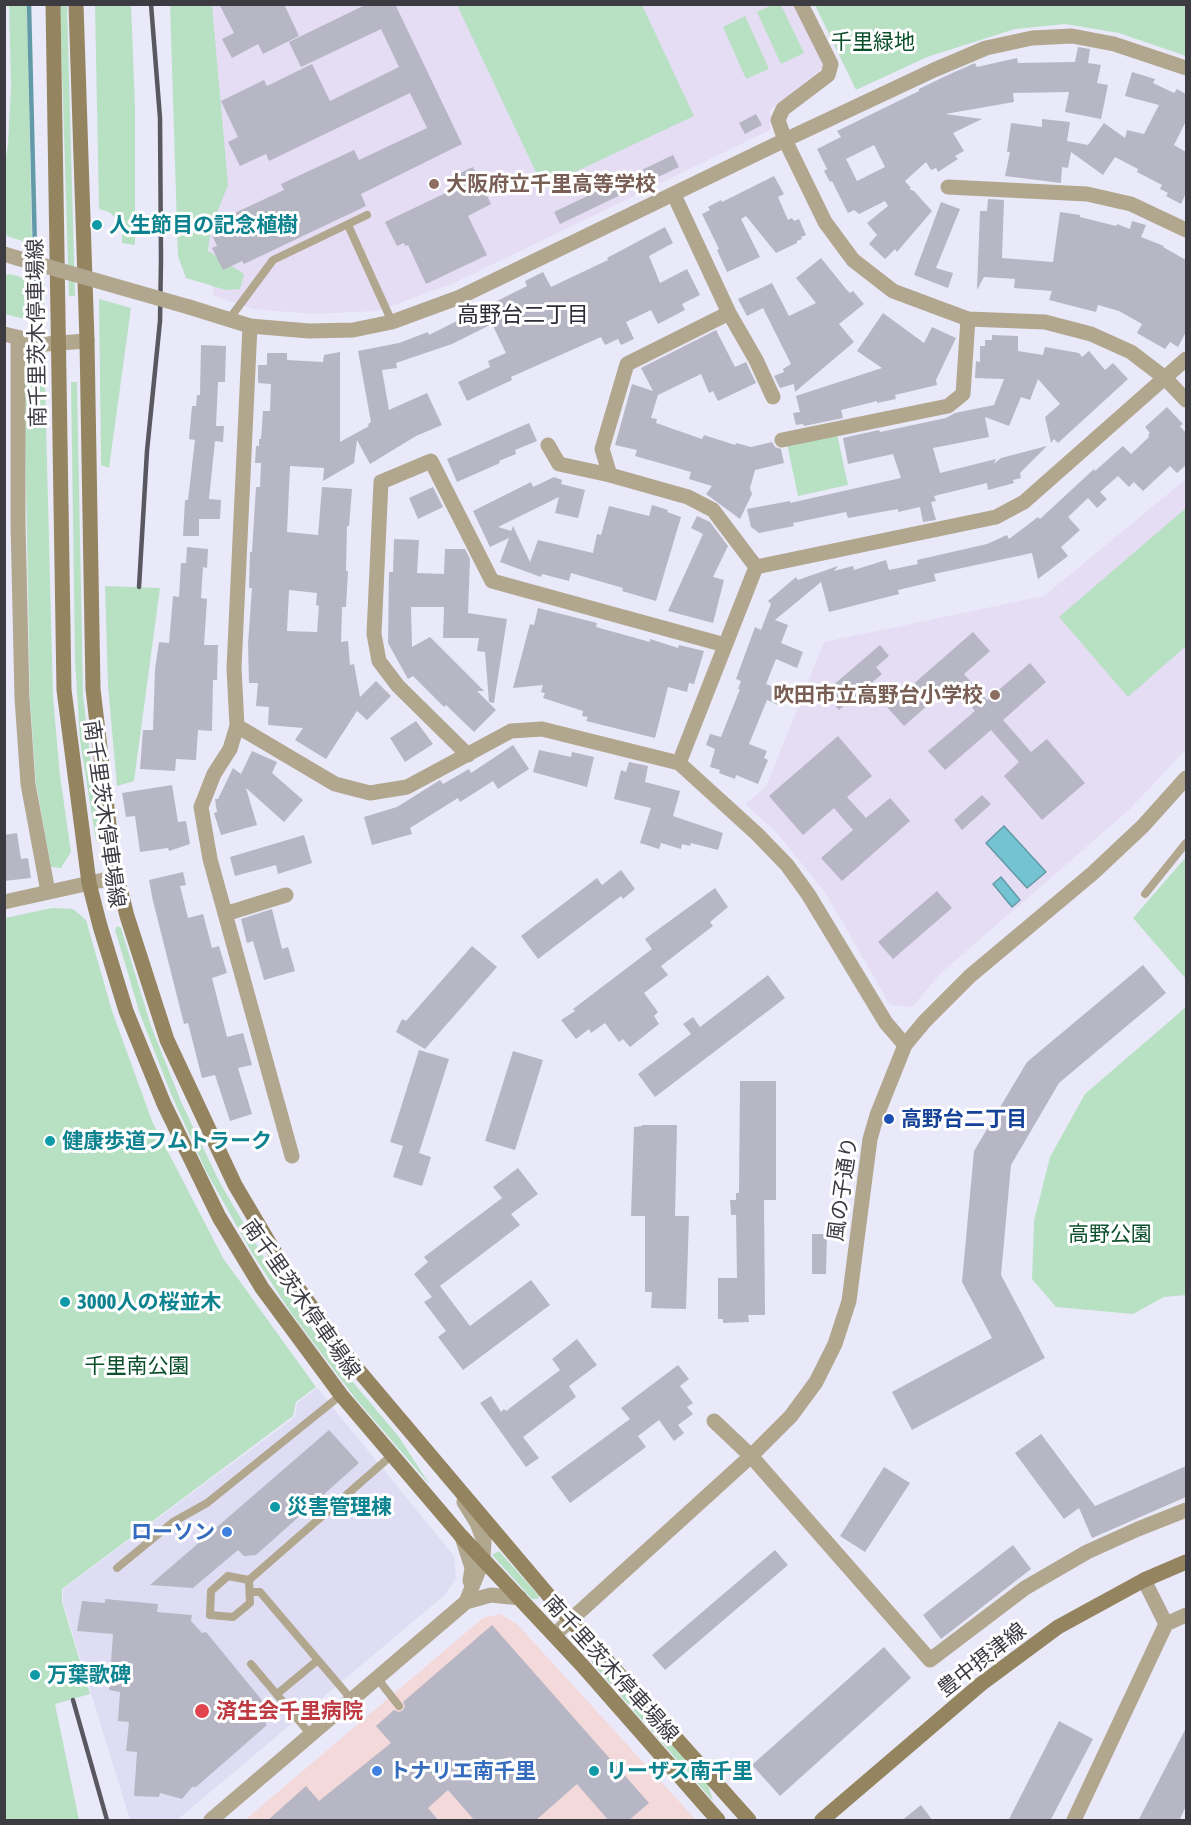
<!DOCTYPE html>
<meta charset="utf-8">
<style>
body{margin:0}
#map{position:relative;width:1191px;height:1825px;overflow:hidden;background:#eae9f9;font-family:"Asap Condensed",sans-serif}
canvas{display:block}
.frame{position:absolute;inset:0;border:6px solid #3c3b42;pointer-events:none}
</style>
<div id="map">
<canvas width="1191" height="1825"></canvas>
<div class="frame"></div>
</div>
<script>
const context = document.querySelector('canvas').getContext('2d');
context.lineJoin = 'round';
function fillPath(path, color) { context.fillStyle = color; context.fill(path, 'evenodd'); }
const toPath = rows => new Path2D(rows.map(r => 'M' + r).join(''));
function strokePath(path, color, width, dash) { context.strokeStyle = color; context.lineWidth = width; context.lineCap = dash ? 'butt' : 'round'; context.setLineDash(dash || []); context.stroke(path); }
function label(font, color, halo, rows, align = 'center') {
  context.font = font + ' "Asap Condensed","Noto Sans JP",sans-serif'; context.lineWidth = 6; context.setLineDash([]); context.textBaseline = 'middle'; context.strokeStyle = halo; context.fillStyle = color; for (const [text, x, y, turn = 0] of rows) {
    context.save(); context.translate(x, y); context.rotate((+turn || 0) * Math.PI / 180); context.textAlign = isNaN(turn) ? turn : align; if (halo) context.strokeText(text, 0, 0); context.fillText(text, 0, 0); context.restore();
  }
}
fillPath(toPath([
 [500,1614,517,1624,696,1820,245,1820,483,1618]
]), '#f4d9da');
fillPath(toPath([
 [317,1388,454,1556,456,1578,446,1594,177,1820,130,1820,63,1602,63,1589,295,1417,297,1403]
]), '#dfddf3');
fillPath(toPath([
 [208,5,795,5,824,67,770,110,770,130,454,283,377,311,312,314,253,309,214,296,208,238],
 [1186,479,1186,749,1129,810,941,973,912,1007,890,1005,825,892,775,831,745,804,766,787,824,642,1044,596]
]), '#e4ddf3');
fillPath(toPath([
 [9,5,27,5,32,244,7,236,5,231,5,164,8,145,11,87],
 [60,5,67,5,75,296,69,296],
 [95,5,131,5,135,106,135,245,122,243,122,228,118,220,109,212,99,209],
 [170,5,212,5,228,185,211,228,208,251,244,274,240,289,226,290,186,278,178,256],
 [457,5,642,5,694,116,543,187],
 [772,5,781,5,804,53,781,64,757,12],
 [815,5,1186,5,1186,56,1119,33,1065,24,1015,29,927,57,856,90],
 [745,16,769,69,746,79,723,27],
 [10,274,45,284,44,304,33,317,25,319,5,314,5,275],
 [99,299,131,308,109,468,101,465],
 [24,370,36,371,36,377,42,378,45,386,53,697,60,776,71,852,61,868,51,867,36,783,30,700],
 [71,382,77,382,83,694,94,791,101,840,96,841,80,740,75,661],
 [837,434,848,485,798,496,787,444],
 [1186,508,1186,646,1128,697,1059,617],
 [105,586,160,588,134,781,117,786,108,686],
 [1186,857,1186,979,1133,918],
 [52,908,73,909,86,920,112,1011,152,1121,223,1258,316,1387,296,1402,293,1416,62,1589,62,1602,90,1694,55,1704,79,1820,5,1820,5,918],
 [117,926,121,928,151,1026,182,1104,220,1183,267,1263,331,1356,399,1437,430,1485,355,1398,291,1313,252,1253,206,1171,171,1094,140,1014,115,930],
 [1186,1007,1186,1295,1164,1297,1133,1314,1056,1307,1032,1279,1034,1221,1050,1157,1085,1094],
 [499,1551,539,1596,538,1599,532,1599,492,1555],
 [596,1660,708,1785,713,1801,592,1663,592,1661]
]), '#b8e1c4');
const water = toPath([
 [1004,826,1046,872,1027,888,986,843,1004,826],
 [1001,877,1020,900,1012,907,993,884,1001,877]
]);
fillPath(water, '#74c3d2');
strokePath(water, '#639aa7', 1.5);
strokePath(toPath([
 [29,4,36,291]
]), '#639aa7', 4.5);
fillPath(toPath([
 [219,4,284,4,299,36,263,54,258,44,232,58,222,39,234,33],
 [367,4,395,4,462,144,361,194,366,206,244,264,242,261,223,270,212,248,217,246,212,235,227,228,222,219,284,190,281,184,354,150,359,160,427,128,410,93,269,161,266,154,240,166,228,142,238,137,221,101,264,80,267,86,312,64,330,101,399,67,381,29,301,67,289,42],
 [1078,47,1090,49,1088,63,1101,65,1097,83,1108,85,1101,119,1065,112,1069,92,1013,93,1014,102,945,114,982,119,953,133,964,151,955,156,958,159,938,172,936,168,931,170,926,162,905,181,911,188,909,189,914,191,932,211,897,252,895,249,885,259,869,244,877,235,867,223,888,206,885,201,859,214,854,210,848,213,832,181,830,182,824,171,827,169,817,149,841,137,837,131,919,91,919,89,950,74,975,63,977,67,1017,58,1018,63,1075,62],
 [874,145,885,167,857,181,846,159],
 [1132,72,1155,79,1153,83,1174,93,1177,89,1186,94,1186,121,1174,145,1186,152,1186,193,1181,204,1166,196,1168,193,1160,189,1162,185,1137,172,1138,169,1115,157,1103,175,1071,152,1068,168,1062,167,1061,183,1005,176,1010,152,1007,152,1011,123,1042,127,1042,119,1070,122,1067,141,1088,145,1104,123,1125,138,1127,130,1144,134,1159,105,1125,96],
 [756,114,762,125,745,134,739,123],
 [673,155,679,167,560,224,554,212],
 [473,167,491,204,468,216,487,255,426,284,408,245,405,246,404,243,397,246,385,222,454,189,449,178],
 [774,176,784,194,778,197,788,220,792,218,794,221,799,219,806,235,801,237,802,239,797,241,797,243,776,253,746,216,741,219,760,257,727,272,717,250,719,249,702,214,710,210,708,207,721,200,722,202],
 [988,199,1004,200,1002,258,1053,262,1060,212,1080,215,1080,217,1116,226,1117,224,1130,229,1132,221,1146,225,1141,237,1164,246,1163,247,1186,260,1186,332,1178,347,1170,342,1165,349,1137,333,1142,324,1119,311,1098,305,1096,312,1049,300,1052,291,1014,288,1015,279,984,277,977,290,980,211,987,211],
 [941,202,960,209,936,268,953,273,948,288,914,275],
 [665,227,673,243,649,256,660,283,687,269,700,295,682,304,685,310,658,324,651,310,626,322,634,339,621,345,618,339,605,345,601,337,511,377,512,380,467,401,458,382,490,367,488,361,506,353,492,324,452,344,396,363,397,368,382,370,389,410,427,393,442,425,416,436,370,464,357,440,354,463,323,481,324,468,290,466,287,532,318,535,322,487,352,489,349,526,347,526,346,571,348,571,346,607,342,607,341,642,348,641,350,665,354,664,360,697,376,681,391,696,367,720,357,711,326,759,295,740,303,728,268,725,269,707,256,706,258,683,249,683,248,644,252,588,249,588,250,552,252,552,256,487,260,487,261,463,255,463,256,446,259,446,259,439,261,439,263,411,270,411,271,384,258,383,258,365,267,365,267,353,287,353,287,360,323,362,324,355,340,352,340,442,369,426,368,424,371,422,358,351,399,343,428,332,429,335,527,286,525,281,543,272,551,287,608,260,607,258],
 [289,590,317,593,316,605,319,606,317,632,287,631],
 [821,258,846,289,850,293,853,291,864,304,839,324,854,342,795,392,794,384,780,388,774,376,784,372,783,369,791,364,763,308,747,316,738,299,772,283,789,316,816,303,796,278],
 [883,313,924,343,932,327,956,338,936,380,937,385,895,395,896,399,877,403,877,401,841,410,843,418,804,426,803,424,796,425,793,413,800,412,796,396,882,368,857,351],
 [716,330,735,367,746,362,756,383,718,401,713,391,709,393,701,374,658,395,651,418,657,419,656,423,702,439,704,435,735,445,736,443,751,447,772,442,775,447,781,449,784,463,755,470,750,488,752,494,740,519,706,494,712,486,689,479,691,472,635,456,637,450,615,445,632,384,653,391,641,368],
 [992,335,1018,336,1018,351,1043,355,1045,347,1079,353,1082,357,1089,351,1105,370,1113,363,1128,379,1058,443,1054,439,1051,443,1045,417,1060,404,1038,379,1030,400,1021,397,1009,426,985,417,989,437,933,448,940,473,996,459,994,464,1001,458,1047,446,1020,473,1021,478,1013,480,1014,483,988,490,987,483,934,496,936,501,931,502,936,520,923,522,920,507,898,512,898,509,848,518,846,512,793,523,794,526,759,533,751,527,747,509,790,501,790,503,901,478,893,454,848,464,843,438,879,430,880,432,946,418,955,413,994,405,1004,379,975,378,976,361,980,362,980,346,985,346,985,340,992,340],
 [201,345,226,346,225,382,218,382,216,426,224,426,223,442,215,441,209,499,221,500,220,519,199,519,199,536,183,536,185,500,188,500,195,440,189,439,192,406,196,406,197,395,200,395],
 [1167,407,1183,424,1180,426,1186,433,1186,465,1177,473,1170,466,1143,491,1134,482,1129,487,1118,476,1100,492,1107,499,1097,508,1088,498,1068,517,1080,530,1061,547,1068,556,1038,579,1032,553,934,574,936,581,898,590,899,594,829,612,821,582,775,620,788,625,781,643,803,652,797,668,776,659,766,684,784,691,778,705,767,700,749,744,767,751,764,758,768,760,758,784,736,775,735,779,719,773,720,770,710,767,715,749,706,745,710,734,721,737,740,689,738,689,741,681,736,679,755,627,761,630,771,604,768,601,796,577,798,580,838,566,834,571,853,566,854,570,886,560,889,570,918,564,917,560,987,544,1007,535,1009,539,1038,517,1040,519,1094,469,1095,471,1123,446,1131,454,1149,437,1148,435,1150,433,1145,427],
 [529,423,537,441,515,450,516,454,499,461,500,463,457,482,447,459],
 [554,477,562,480,561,484,585,490,578,518,555,513,559,497,498,527,511,531,513,526,530,562,538,540,593,553,597,534,601,535,609,506,649,516,652,505,668,510,667,512,681,517,656,601,622,591,623,588,571,573,569,581,542,574,541,577,500,562,509,538,490,547,473,511,531,482,533,487],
 [433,487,443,507,418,519,409,498],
 [697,516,710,522,728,546,713,577,724,580,713,623,668,611,703,534,691,528],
 [394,539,419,540,417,573,444,574,445,549,465,549,470,559,468,613,507,619,494,703,489,702,485,652,477,651,479,638,443,638,444,607,411,607,412,647,430,637,484,691,477,691,496,710,474,732,446,705,444,707,413,676,408,679,388,643,389,572,393,572],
 [187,547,208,549,207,568,203,567,201,598,207,599,204,645,218,645,217,680,213,680,212,731,198,730,196,760,176,759,175,771,140,769,143,730,153,730,155,669,159,642,169,643,173,596,179,597,181,563,186,563],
 [538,608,597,623,596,627,650,642,650,639,678,648,679,645,704,651,694,684,689,683,687,692,668,687,655,738,586,721,588,717,582,716,583,711,543,698,545,693,541,692,543,685,513,688,530,624,534,625],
 [973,632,990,651,964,674,987,700,1030,663,1046,682,1003,720,1031,752,1047,739,1085,783,1042,820,1004,776,1019,762,991,730,945,770,928,751,975,711,952,684,904,726,887,707],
 [880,645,889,656,876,667,882,674,839,710,824,693],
 [416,721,433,744,405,762,390,738],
 [838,736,872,776,847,797,866,818,890,798,910,821,842,881,821,858,853,830,834,808,803,835,769,796],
 [513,745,529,769,498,789,493,781,460,802,458,798,410,828,412,834,372,845,364,817,397,807,440,780,443,784,469,769,471,773],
 [539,750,571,757,572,752,594,757,587,787,533,772],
 [252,751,277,762,272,773,303,800,284,822,246,788,257,825,221,835,214,813,217,812,215,799,218,799,233,768,241,774],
 [629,762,648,766,645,782,680,791,673,816,723,833,718,850,691,843,690,846,682,844,681,849,661,843,659,849,640,843,651,808,614,799,621,770,626,772],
 [172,785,178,822,186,821,190,844,169,851,168,848,140,852,135,816,126,817,122,793],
 [982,795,991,804,962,830,954,820],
 [17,833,21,859,28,858,31,878,4,881,4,835],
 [304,835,312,863,278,874,276,865,235,876,230,857],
 [621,870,635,889,623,899,621,896,538,959,521,936,597,878,602,885],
 [183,872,186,885,180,886,188,918,203,914,212,948,219,946,227,973,212,978,227,1037,243,1033,252,1065,238,1068,252,1114,230,1121,215,1075,202,1078,188,1023,184,1024,153,901,149,880],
 [715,888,728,907,710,922,713,926,661,966,668,975,644,993,658,1012,654,1016,659,1024,630,1047,623,1039,619,1042,605,1023,591,1033,589,1029,576,1039,561,1020,575,1011,573,1009,652,949,645,939],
 [937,891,952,908,893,959,878,942],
 [272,909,282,949,288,947,295,971,264,980,253,941,247,943,241,919],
 [472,946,497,967,425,1049,396,1032,402,1019,406,1021],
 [1143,965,1166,993,1059,1083,1011,1165,1001,1275,1045,1358,912,1430,892,1392,992,1338,962,1282,974,1151,1027,1062],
 [768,975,785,998,655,1097,638,1074,691,1034,683,1024,693,1017,700,1027],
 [419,1050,449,1059,419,1153,431,1157,422,1186,393,1177,403,1146,390,1142],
 [513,1051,543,1060,515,1150,485,1141],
 [740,1081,776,1081,776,1200,764,1200,765,1315,748,1315,749,1322,723,1323,723,1319,718,1319,718,1278,737,1278,736,1215,731,1215,730,1200,736,1200,736,1193,739,1193],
 [642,1125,677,1125,675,1216,689,1216,686,1309,651,1308,652,1292,645,1292,645,1216,631,1216,634,1127,642,1126],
 [518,1168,538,1194,511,1214,520,1225,440,1286,470,1326,531,1280,550,1305,463,1370,438,1337,446,1331,424,1302,432,1297,414,1274,428,1262,424,1257,502,1198,493,1187],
 [812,1234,827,1234,826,1274,812,1274],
 [577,1339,597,1365,569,1386,576,1397,523,1437,539,1458,526,1467,480,1403,491,1396,501,1412,504,1409,506,1411,560,1370,552,1359],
 [678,1365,689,1379,680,1386,693,1403,687,1407,693,1414,678,1425,684,1433,674,1441,659,1420,638,1436,646,1447,570,1503,551,1477,630,1419,621,1408],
 [329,1430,359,1463,256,1555,244,1556,238,1550,193,1588,150,1585],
 [1041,1434,1095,1506,1186,1466,1186,1497,1092,1538,1079,1508,1064,1519,1015,1453],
 [884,1467,910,1483,865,1552,840,1536],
 [1013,1545,1031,1569,941,1639,923,1615],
 [775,1550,788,1565,665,1670,652,1655],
 [105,1599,158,1604,157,1612,192,1615,191,1621,202,1633,206,1632,274,1715,265,1723,267,1725,196,1787,192,1787,182,1799,160,1793,159,1797,134,1796,137,1752,126,1751,129,1722,118,1721,120,1692,109,1690,113,1634,77,1631,82,1601,105,1603],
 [492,1625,649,1803,628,1821,609,1821,577,1784,535,1821,475,1821,448,1790,428,1808,439,1821,267,1821,306,1786,319,1801,391,1743,376,1726,394,1710,399,1712,403,1710,405,1706,403,1702],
 [884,1647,911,1678,780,1796,752,1765],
 [1059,1721,1093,1739,1050,1821,1008,1821],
 [1186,1728,1186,1806,1179,1821,1138,1821],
 [921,1805,933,1821,901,1821]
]), '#b7b6c5');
strokePath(toPath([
 [348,225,392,322],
 [230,318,273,260,367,215],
 [1145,894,1186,843],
 [117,1568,173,1522,207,1503,341,1395],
 [228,1576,249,1580,250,1603,233,1617,210,1615,211,1591,228,1576],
 [249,1580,392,1455],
 [250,1592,260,1592,352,1700],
 [251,1664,311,1735],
 [377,1678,399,1706],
 [277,1694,318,1660]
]), '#b1a68e', 8);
strokePath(toPath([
 [801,4,831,64,828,75,783,109,778,120,785,140,934,70,986,48,1032,38,1072,36,1114,44,1186,68],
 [948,187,1087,194,1131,204,1186,230],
 [674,195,729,313,756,360,773,397],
 [250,326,234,668,237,726,335,784,370,793,407,787,511,731,542,729,679,763,757,834,787,865,808,894,886,1023,905,1045],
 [18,339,18,523,22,698,28,784,48,892],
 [782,440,948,406,963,394,968,319],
 [548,445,559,464,610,475,688,497,713,510,756,567],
 [610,475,602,449,627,364,729,313],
 [756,567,996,517,1024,502,1186,359],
 [237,726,230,749,214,774,201,807,210,859,292,1156],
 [468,755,398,686,379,661,374,634,381,482,431,461,492,581,725,645],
 [679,763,756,567],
 [225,914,286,895],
 [714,1421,751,1456,930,1660,1025,1588,1087,1552,1138,1529,1186,1510],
 [464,1502,477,1523,484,1541,483,1560,466,1602],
 [462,1537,472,1568,470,1581],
 [1144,1580,1166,1624],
 [1074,1820,1166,1624,1186,1615]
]), '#b1a68e', 15);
strokePath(toPath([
 [4,254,17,258],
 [189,307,250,326,309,331,353,330,392,322,460,297,785,140,825,222,853,260,893,291,968,319,1045,322,1091,334,1131,352,1165,378,1186,400],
 [4,334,46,344,87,341],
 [4,902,117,877],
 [554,1635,751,1456,791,1416,816,1382,835,1344,849,1301,870,1139,877,1115,905,1045,925,1021,970,976,1093,873,1143,826,1186,778],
 [211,1820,466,1602,491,1595,520,1598]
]), '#b1a68e', 15);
strokePath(toPath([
 [53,4,64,690,89,883,100,926,126,1011,164,1104,219,1217,262,1288,341,1395,462,1537,581,1664,718,1820],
 [76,4,87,341,93,689,111,842,117,877,127,916,167,1040,235,1185,287,1273,349,1359,550,1597,749,1820],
 [822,1820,981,1684,1058,1627,1144,1580,1186,1562]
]), '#948560', 15);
strokePath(toPath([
 [139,587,147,451,160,321,161,260,160,118,151,4],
 [73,1700,107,1820]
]), '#595861', 4.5);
strokePath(toPath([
 [17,258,189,307]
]), '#b1a68e', 15);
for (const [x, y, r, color] of [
 [434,184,6,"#8d6e63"],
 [97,225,6,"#0f9aa8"],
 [995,695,6,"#8d6e63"],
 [889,1119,6,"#1a4fb4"],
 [50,1141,6,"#0f9aa8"],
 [65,1302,6,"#0f9aa8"],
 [275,1507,6,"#0f9aa8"],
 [227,1532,6,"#3f7fe0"],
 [35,1675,6,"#0f9aa8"],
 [202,1711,8,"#e0444e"],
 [377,1771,6,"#3f7fe0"],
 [594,1771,6,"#0f9aa8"]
]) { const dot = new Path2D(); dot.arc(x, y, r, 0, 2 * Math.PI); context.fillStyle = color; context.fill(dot); strokePath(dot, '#fff', 2); }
label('21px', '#0a4e2a', '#fff', [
 ["千里緑地",873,42],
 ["高野公園",1110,1234],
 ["千里南公園",137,1366]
]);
label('bold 21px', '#785e54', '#fff', [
 ["大阪府立千里高等学校",446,184],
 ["吹田市立高野台小学校",983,695,"right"]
], 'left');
label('bold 21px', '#0d838f', '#fff', [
 ["人生節目の記念植樹",109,225],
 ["健康歩道フムトラーク",62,1141],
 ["3000人の桜並木",77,1302],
 ["災害管理棟",287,1507],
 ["万葉歌碑",47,1675],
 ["リーザス南千里",606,1771]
], 'left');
label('21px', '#3c3b42', '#fff', [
 ["南千里茨木停車場線",37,333,-91],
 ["南千里茨木停車場線",104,814,82],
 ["風の子通り",843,1189,-82],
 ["南千里茨木停車場線",301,1299,55],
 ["豊中摂津線",982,1660,-38],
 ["南千里茨木停車場線",611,1669,48]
]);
label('bold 21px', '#164399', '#fff', [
 ["高野台二丁目",901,1119]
], 'left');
label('bold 21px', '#366cbe', '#fff', [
 ["ローソン",215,1532],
 ["トナリエ南千里",389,1771,"left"]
], 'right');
label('bold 21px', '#be3a42', '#fff', [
 ["済生会千里病院",216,1711]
], 'left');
label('22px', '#2e2c38', '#fff', [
 ["高野台二丁目",523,315]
]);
</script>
